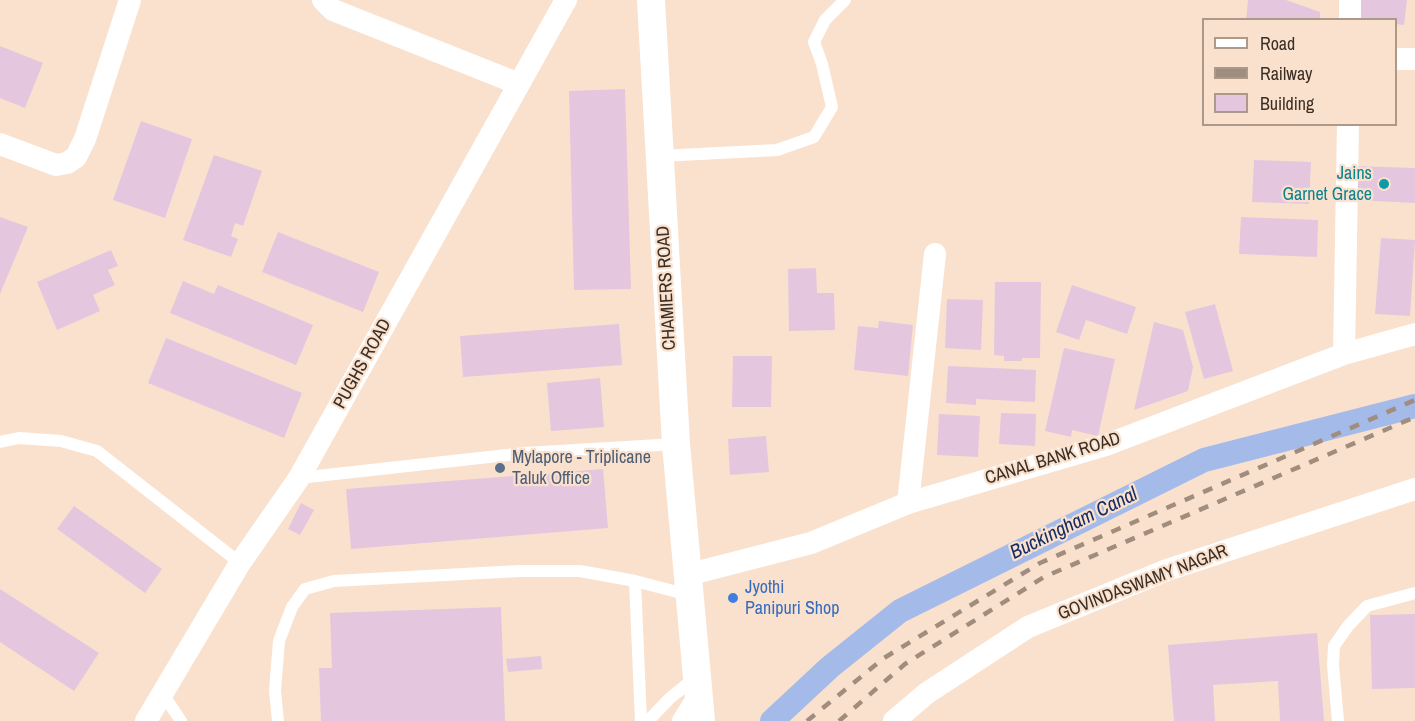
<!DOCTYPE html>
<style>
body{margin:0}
#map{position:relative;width:1415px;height:721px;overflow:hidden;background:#fae1ce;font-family:"Archivo Narrow",sans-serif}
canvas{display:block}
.legend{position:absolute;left:1202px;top:18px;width:195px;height:108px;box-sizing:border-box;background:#fae1ce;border:2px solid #ad998a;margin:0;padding:8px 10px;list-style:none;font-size:18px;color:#3a2e25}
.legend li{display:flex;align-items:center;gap:12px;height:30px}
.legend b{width:30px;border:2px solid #ad998a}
</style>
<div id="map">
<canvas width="1415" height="721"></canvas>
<ul class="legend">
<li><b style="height:8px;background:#fff"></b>Road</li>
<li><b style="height:8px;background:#a08d7e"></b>Railway</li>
<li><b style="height:16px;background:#e5c6df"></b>Building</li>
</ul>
</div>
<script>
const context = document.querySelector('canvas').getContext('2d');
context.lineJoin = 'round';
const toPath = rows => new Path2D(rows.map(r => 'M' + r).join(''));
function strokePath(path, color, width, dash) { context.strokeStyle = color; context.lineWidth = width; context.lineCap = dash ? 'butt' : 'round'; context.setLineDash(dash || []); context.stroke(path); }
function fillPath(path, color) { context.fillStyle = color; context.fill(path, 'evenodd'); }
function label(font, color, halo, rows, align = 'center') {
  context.font = font + ' "Archivo Narrow",sans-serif'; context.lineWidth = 4.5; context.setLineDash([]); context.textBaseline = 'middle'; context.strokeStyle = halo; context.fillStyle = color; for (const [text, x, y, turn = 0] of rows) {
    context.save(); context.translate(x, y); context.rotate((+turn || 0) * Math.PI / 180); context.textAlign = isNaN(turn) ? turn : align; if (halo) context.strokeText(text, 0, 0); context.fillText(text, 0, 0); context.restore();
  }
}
strokePath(toPath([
 [772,721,830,667,900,611,1204,460,1415,406]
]), '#a4bbea', 24);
fillPath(toPath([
 [1248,0,1286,0,1320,12,1320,20,1246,20],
 [1355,0,1407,0,1404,25,1396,24,1396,20,1354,20],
 [0,46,43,63,25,108,0,98],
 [625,89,631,289,574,290,569,91],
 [141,121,192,139,165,218,113,200],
 [214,155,262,171,243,226,235,223,231,236,238,239,231,257,183,240],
 [1254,160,1311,162,1309,204,1252,202],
 [1353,166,1415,168,1415,203,1353,200],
 [0,217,28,227,0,294],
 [1241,217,1318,220,1317,257,1239,254],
 [278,232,379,272,363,312,262,272],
 [1381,238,1415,240,1410,316,1375,314],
 [111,250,118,266,108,270,115,285,93,295,100,311,57,330,37,282],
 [816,268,817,293,834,293,835,330,789,331,788,269],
 [183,281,214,294,218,285,313,325,296,365,170,313],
 [995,282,1041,282,1040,358,1022,358,1022,361,1004,361,1004,356,994,355],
 [1072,285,1136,307,1127,334,1086,320,1079,340,1056,332],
 [947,299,983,300,981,350,945,348],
 [1215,304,1233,371,1204,379,1185,312],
 [879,321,913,325,908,376,854,370,858,326,878,328],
 [1154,322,1183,330,1193,367,1188,391,1134,410],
 [619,324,622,365,463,377,460,336],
 [166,338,302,393,284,438,148,383],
 [1064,348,1115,359,1098,436,1072,430,1071,437,1045,431],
 [733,356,772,356,771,407,732,407],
 [948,366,1036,370,1035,402,976,399,976,405,946,403],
 [600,378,604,427,551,431,547,383],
 [1001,413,1036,414,1035,446,999,444],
 [939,414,980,416,978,457,937,455],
 [766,436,769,472,730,475,728,439],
 [603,469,608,528,351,549,346,489],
 [301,503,314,510,300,535,288,529],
 [74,506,162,569,145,593,57,529],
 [0,589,99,653,74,691,0,642],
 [501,607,505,721,321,721,319,668,332,668,330,613],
 [1415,614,1415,688,1372,689,1370,615],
 [1317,633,1324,721,1280,721,1278,681,1213,685,1215,721,1174,721,1168,645],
 [541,656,542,669,508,672,506,659]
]), '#e5c6df');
strokePath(toPath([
 [660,156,777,150,814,137,832,107,822,64,814,42,825,20,845,0],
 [0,442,19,438,61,441,97,451,240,563],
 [299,478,525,453,676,444],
 [635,581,641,721],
 [163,694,181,721],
 [278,721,275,691,279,641,292,607,305,589,334,581,519,571,580,571,635,581,689,595],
 [648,721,670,698,696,677],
 [1338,721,1333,665,1334,646,1348,626,1367,606,1415,593]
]), '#fff', 12);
strokePath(toPath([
 [323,0,333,10,519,84],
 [1350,20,1350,0],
 [1396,59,1415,59],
 [0,144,56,165,67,163,76,157,85,139,130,0],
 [1344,354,1348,124],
 [908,503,935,254],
 [687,575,811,543,908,503,1106,445,1344,354,1415,334],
 [146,721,240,563,299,478,566,0],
 [683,721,699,696],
 [894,721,927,693,1028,627,1167,570,1415,489]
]), '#fff', 22);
strokePath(toPath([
 [651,0,676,444,701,721]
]), '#fff', 28);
strokePath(toPath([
 [807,721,884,658,1040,563,1415,400],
 [839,721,905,664,1044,577,1415,417]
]), '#a08d7e', 4.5, [10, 10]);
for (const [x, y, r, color] of [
 [1384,184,6,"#0f9aa8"],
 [500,468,6,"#5c6f8a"],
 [733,598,6,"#3f7fe0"]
]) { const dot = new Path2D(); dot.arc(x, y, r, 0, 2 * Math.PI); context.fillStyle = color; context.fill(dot); strokePath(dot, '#fae1ce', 2); }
label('18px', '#0d838f', '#fae1ce', [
 ["Jains",1372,174],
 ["Garnet Grace",1372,195]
], 'right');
label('18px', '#3a2e25', '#fae1ce', [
 ["CHAMIERS ROAD",667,288,-93],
 ["PUGHS ROAD",363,364,-61],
 ["CANAL BANK ROAD",1053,459,-17],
 ["GOVINDASWAMY NAGAR",1143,583,-21]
]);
label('18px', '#4e5e75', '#fae1ce', [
 ["Mylapore - Triplicane",512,458],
 ["Taluk Office",512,479]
], 'left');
label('18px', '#366cbe', '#fae1ce', [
 ["Jyothi",745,588],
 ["Panipuri Shop",745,609]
], 'left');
label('italic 20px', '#152d63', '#fae1ce', [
 ["Buckingham Canal",1074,524,-26]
]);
</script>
